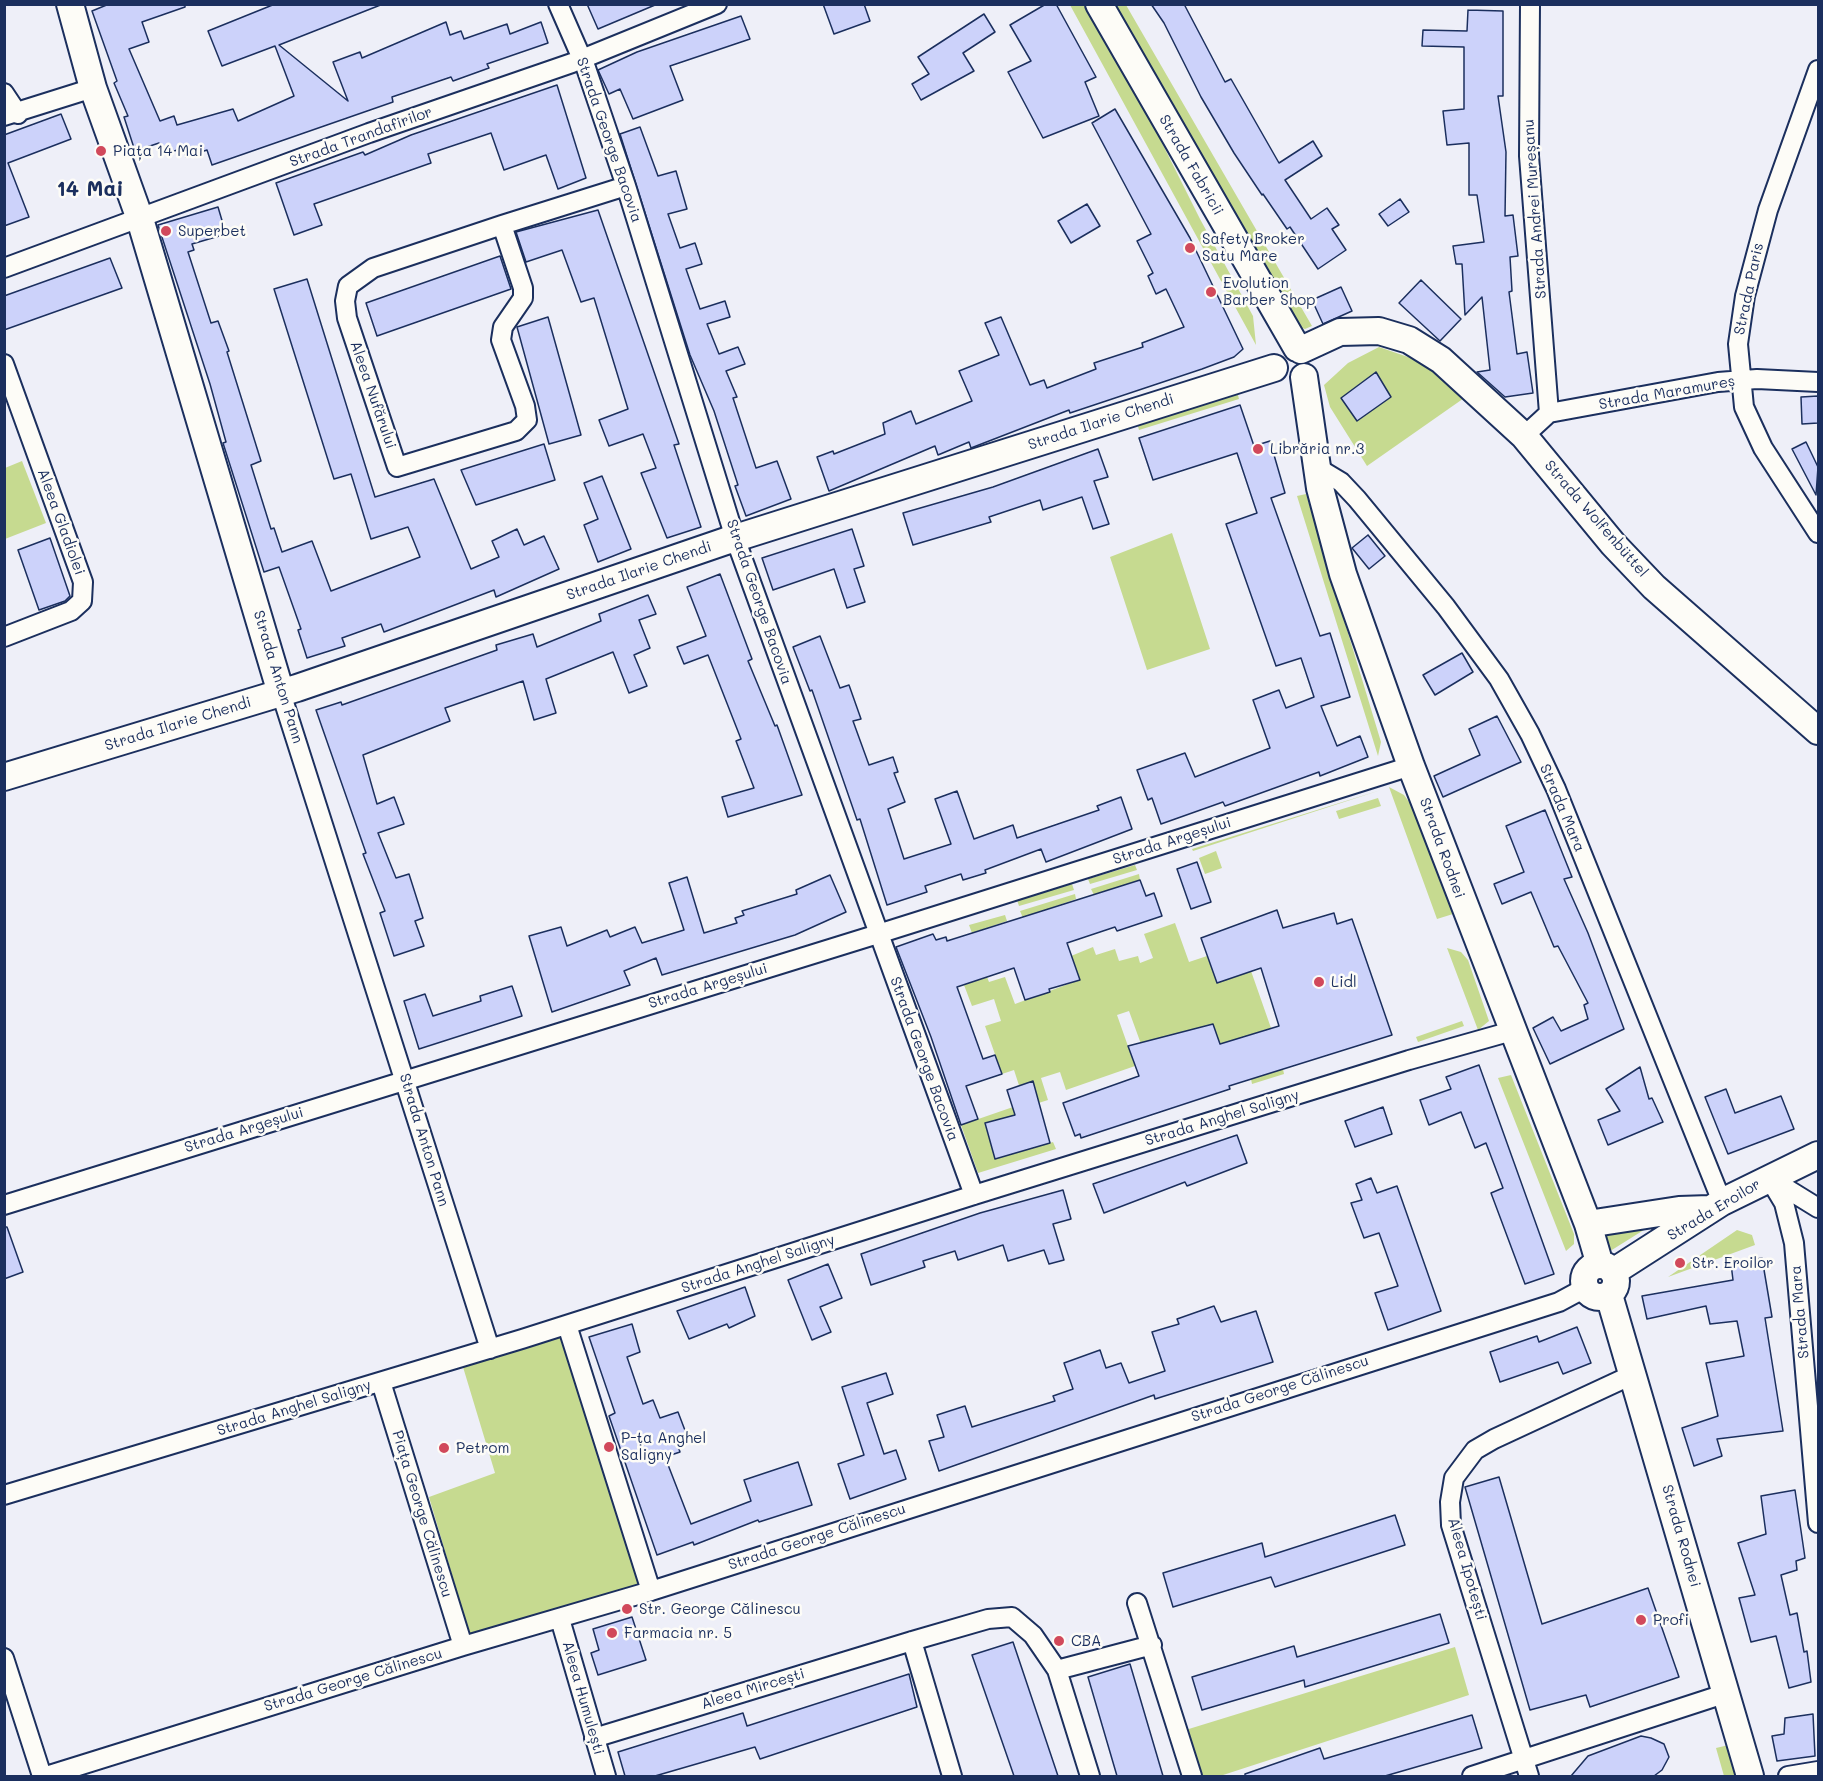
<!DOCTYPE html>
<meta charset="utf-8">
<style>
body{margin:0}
#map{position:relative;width:1823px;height:1781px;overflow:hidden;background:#eeeff8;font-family:Mali,sans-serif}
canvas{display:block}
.frame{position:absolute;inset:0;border:6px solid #1b2f5e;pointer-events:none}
</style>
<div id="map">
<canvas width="1823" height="1781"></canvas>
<div class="frame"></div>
</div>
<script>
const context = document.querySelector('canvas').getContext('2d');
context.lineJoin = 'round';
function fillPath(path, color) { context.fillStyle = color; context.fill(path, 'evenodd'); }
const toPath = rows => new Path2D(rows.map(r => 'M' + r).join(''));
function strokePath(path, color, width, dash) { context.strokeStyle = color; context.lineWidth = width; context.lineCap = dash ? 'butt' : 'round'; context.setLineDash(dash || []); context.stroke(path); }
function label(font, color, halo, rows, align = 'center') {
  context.font = font + ' Mali,sans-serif'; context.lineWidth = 5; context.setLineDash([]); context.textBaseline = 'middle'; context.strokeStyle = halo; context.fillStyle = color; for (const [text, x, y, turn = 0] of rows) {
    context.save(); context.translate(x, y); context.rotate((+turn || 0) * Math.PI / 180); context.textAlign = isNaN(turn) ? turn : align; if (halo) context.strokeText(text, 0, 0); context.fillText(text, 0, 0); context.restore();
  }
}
fillPath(toPath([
 [1070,5,1084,5,1142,103,1200,219,1253,316,1256,345],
 [1114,5,1126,5,1312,326,1305,329,1295,325,1281,305],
 [1379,347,1431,365,1467,396,1367,466,1330,407,1324,385,1348,363],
 [1237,391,1239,399,1139,430,1136,419],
 [22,461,46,523,5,539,5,468],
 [1306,494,1381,742,1378,756,1297,496],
 [1172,533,1210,649,1147,670,1110,557],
 [1389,787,1404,795,1412,806,1453,914,1437,919],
 [1381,790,1193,851,1192,849],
 [1378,798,1381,806,1339,819,1336,811],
 [1216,851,1222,868,1205,874,1199,858],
 [1135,865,1137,870,1090,884,1088,879],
 [1139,874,1140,880,1094,895,1091,889],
 [1072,884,1074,890,1019,906,1017,900],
 [1075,894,1076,899,1023,918,1020,911],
 [1005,915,1007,921,972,933,969,925],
 [1175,923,1189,962,1207,956,1217,983,1251,971,1271,1028,1220,1045,1186,1031,1173,1035,1145,1055,1129,1011,1117,1015,1135,1066,1066,1090,1060,1072,1041,1078,1048,1100,1026,1107,1014,1070,1002,1074,985,1026,1001,1021,994,999,972,1006,964,985,987,977,989,982,1005,977,1015,1004,1079,980,1071,956,1093,947,1096,955,1115,949,1119,961,1138,956,1140,963,1153,958,1144,934],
 [1447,948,1461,952,1468,960,1489,1021,1478,1030],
 [1462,1021,1464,1026,1418,1042,1416,1037],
 [1283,1069,1284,1074,1252,1084,1251,1079],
 [1511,1075,1574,1234,1574,1244,1566,1251,1498,1078],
 [1013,1107,1015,1115,985,1124,995,1159,1053,1142,1056,1149,978,1173,961,1125],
 [1663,1218,1607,1253,1597,1230],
 [1737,1230,1752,1235,1755,1245,1668,1277],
 [566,1336,643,1585,470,1636,429,1497,495,1473,463,1367],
 [1455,1647,1469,1695,1220,1776,1192,1776,1179,1732],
 [1737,1743,1746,1776,1724,1776,1716,1748]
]), '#c6da90');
const building = toPath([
 [109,4,185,4,185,7,142,22,149,42,129,49,160,121,174,116,177,125,233,109,238,121,294,96,275,46,222,66,208,31,275,4,383,4,279,45,348,101,333,62,360,52,362,58,446,22,450,35,461,31,464,39,507,24,510,34,541,22,548,43,487,64,489,68,453,81,451,77,392,97,393,102,212,165,207,150,186,157,184,148,164,154,159,143,135,151,124,117,128,116,114,83,117,81,92,11,109,4],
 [587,4,655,4,655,5,598,29,587,4],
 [823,4,864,4,870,21,834,34,823,4],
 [1046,4,1056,4,1096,77,1085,82,1099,116,1043,138,1008,72,1031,61,1010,25,1046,4],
 [1151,4,1184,4,1225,82,1231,79,1279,163,1313,141,1322,156,1285,180,1311,219,1327,208,1339,225,1332,229,1346,250,1318,269,1290,227,1287,229,1263,194,1262,195,1234,153,1201,97,1164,23,1151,4],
 [1468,10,1503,11,1503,96,1498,96,1506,152,1505,216,1513,215,1518,256,1510,257,1512,291,1509,292,1517,354,1527,352,1533,393,1505,397,1477,372,1490,370,1482,297,1465,315,1462,264,1456,264,1453,246,1484,242,1477,195,1469,195,1469,143,1447,145,1443,111,1464,109,1464,47,1422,46,1423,30,1467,31,1468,10],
 [984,14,995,32,963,53,974,71,921,100,912,84,929,74,918,57,984,14],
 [741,16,750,39,670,66,683,100,633,119,620,89,609,94,598,70,637,52,741,16],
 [557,85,586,178,558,189,546,155,504,170,491,133,428,154,431,163,314,204,322,225,294,235,276,183,363,152,365,155,411,135,557,85],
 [1115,109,1190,238,1243,349,1234,357,1202,369,1070,413,1069,410,971,448,969,442,938,455,935,446,829,491,817,457,833,451,834,454,885,434,883,423,911,411,916,424,972,401,959,371,999,355,985,323,1001,317,1030,385,1044,380,1047,388,1096,369,1094,363,1143,347,1142,343,1184,327,1166,289,1156,294,1148,276,1153,273,1137,241,1151,234,1092,123,1115,109],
 [61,114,71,139,8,163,29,217,4,226,4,135,61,114],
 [640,127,658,176,676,171,687,209,668,214,680,248,695,243,702,264,686,269,700,309,725,301,730,317,707,324,719,354,738,347,745,364,726,371,737,397,733,398,756,468,777,461,791,499,746,516,735,486,738,485,714,411,690,355,620,134,640,127],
 [1400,199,1409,212,1388,226,1379,214,1400,199],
 [1087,204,1100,226,1071,243,1058,221,1087,204],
 [218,207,226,234,192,244,194,250,188,252,211,323,218,321,229,351,227,352,261,461,251,465,271,529,274,528,282,552,312,541,331,591,420,557,408,527,371,539,351,474,334,479,274,289,307,279,375,497,434,479,471,569,499,557,492,541,517,529,524,545,544,536,559,569,496,597,494,590,384,632,381,624,342,638,345,646,307,658,298,630,301,629,279,567,264,572,223,443,226,442,210,384,158,225,218,207],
 [598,210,679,444,674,445,701,527,667,538,641,473,656,468,643,434,609,446,599,420,628,409,594,298,581,302,562,250,526,262,516,232,598,210],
 [500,256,511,289,377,336,366,303,500,256],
 [110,258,122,288,4,330,4,296,110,258],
 [1421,280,1461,319,1440,341,1399,303,1421,280],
 [1341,287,1352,311,1323,324,1312,300,1341,287],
 [548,317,581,435,549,444,517,327,548,317],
 [1376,372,1391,397,1357,421,1341,398,1376,372],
 [1818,396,1818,423,1802,424,1801,397,1818,396],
 [1240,405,1254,446,1270,441,1285,493,1271,498,1320,636,1330,633,1350,697,1321,706,1337,746,1360,736,1368,757,1320,776,1319,772,1225,806,1223,802,1161,824,1152,798,1148,800,1137,770,1185,753,1195,777,1270,748,1253,700,1279,690,1286,708,1314,697,1301,658,1276,666,1226,524,1257,513,1237,453,1153,480,1139,438,1240,405],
 [1806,442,1818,467,1816,495,1792,449,1806,442],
 [544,444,555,480,476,505,461,470,544,444],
 [1098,449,1108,477,1094,481,1109,524,1093,529,1082,497,1043,510,1040,500,989,517,991,522,913,545,903,513,993,487,1098,449],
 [602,476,631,549,598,562,584,525,598,519,584,483,602,476],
 [852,529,864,566,854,569,865,602,847,608,834,569,773,590,762,558,852,529],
 [1368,535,1385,556,1369,569,1352,548,1368,535],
 [50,538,70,596,65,601,39,610,18,550,50,538],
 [720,574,752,659,748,661,775,726,777,725,802,795,728,817,722,797,754,788,736,741,741,739,708,655,684,664,677,647,706,636,687,587,720,574],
 [648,595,656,614,639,620,650,648,634,655,647,686,629,693,613,652,546,679,556,713,534,720,523,681,445,708,450,721,363,755,377,804,394,797,404,824,378,833,396,878,409,874,423,918,415,921,424,946,394,956,380,913,385,911,363,854,366,853,316,710,341,702,342,705,497,650,496,645,533,634,537,647,601,621,599,614,648,595],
 [820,636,840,688,849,685,861,719,853,721,869,765,893,757,898,772,894,773,905,802,888,809,904,859,951,844,935,799,957,791,974,839,1013,825,1017,838,1099,810,1097,806,1121,797,1132,829,1046,862,1041,849,985,870,986,873,963,880,961,874,925,886,927,892,887,905,860,819,857,820,812,690,810,691,793,647,820,636],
 [1462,653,1473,672,1435,695,1423,675,1462,653],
 [1497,716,1521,762,1443,797,1434,776,1480,755,1469,729,1497,716],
 [1545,810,1572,877,1564,879,1588,933,1624,1029,1550,1064,1533,1028,1553,1017,1561,1031,1588,1019,1584,1005,1588,1003,1558,946,1554,947,1531,892,1502,904,1494,884,1524,872,1506,826,1545,810],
 [1197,862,1211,902,1191,909,1177,869,1197,862],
 [830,875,846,912,795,935,662,975,656,958,624,971,630,985,552,1012,529,936,561,927,567,946,607,930,610,937,635,927,642,943,684,930,669,883,687,877,704,933,737,923,735,918,744,915,742,911,797,894,796,890,830,875],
 [1140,880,1146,896,1154,893,1162,916,1117,931,1115,927,1067,943,1080,980,1049,989,1050,992,1025,1000,1014,968,957,987,983,1059,995,1055,1002,1074,966,1086,978,1119,961,1125,931,1037,896,947,933,934,936,940,946,937,947,941,1140,880],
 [1277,910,1283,928,1334,913,1337,924,1352,919,1392,1035,1229,1086,1230,1089,1081,1138,1080,1134,1075,1136,1063,1103,1139,1076,1128,1046,1213,1024,1220,1044,1279,1026,1261,968,1217,983,1201,938,1277,910],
 [512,986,522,1016,419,1049,404,1001,425,994,433,1016,481,1001,480,996,512,986],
 [1479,1065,1554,1274,1525,1284,1491,1193,1503,1188,1486,1143,1475,1148,1461,1112,1429,1125,1420,1100,1451,1089,1446,1077,1479,1065],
 [1640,1067,1649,1099,1652,1098,1663,1122,1608,1145,1598,1120,1620,1111,1606,1089,1640,1067],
 [1033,1081,1050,1143,995,1159,985,1123,1015,1115,1007,1090,1033,1081],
 [1726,1089,1735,1113,1781,1096,1794,1129,1728,1154,1705,1097,1726,1089],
 [1383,1107,1392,1134,1355,1147,1345,1121,1383,1107],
 [1237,1135,1247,1163,1187,1186,1185,1182,1104,1213,1093,1184,1237,1135],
 [1371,1178,1377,1193,1397,1186,1441,1311,1388,1330,1375,1293,1398,1286,1379,1233,1364,1238,1351,1203,1362,1200,1356,1184,1371,1178],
 [1063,1190,1071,1219,1053,1224,1064,1260,1049,1264,1044,1250,1008,1261,1003,1245,958,1260,955,1251,923,1261,925,1267,871,1285,861,1254,980,1213,1063,1190],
 [4,1227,7,1227,23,1272,4,1279,4,1227],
 [1762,1258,1772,1317,1765,1318,1783,1431,1717,1439,1722,1456,1694,1466,1682,1428,1718,1416,1706,1363,1744,1356,1737,1321,1710,1324,1706,1306,1647,1319,1642,1296,1733,1280,1731,1264,1762,1258],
 [828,1264,842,1298,820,1307,831,1332,812,1340,788,1280,828,1264],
 [745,1287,755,1316,729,1328,727,1324,689,1339,677,1311,745,1287],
 [1214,1306,1221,1322,1256,1311,1273,1362,1155,1399,1154,1395,939,1471,929,1441,944,1437,937,1415,965,1406,972,1427,1055,1401,1053,1396,1073,1389,1064,1363,1100,1350,1106,1368,1121,1363,1129,1383,1165,1371,1152,1332,1179,1324,1177,1319,1214,1306],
 [632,1324,640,1352,627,1357,643,1404,653,1400,660,1418,678,1412,686,1433,675,1437,680,1452,665,1457,691,1524,751,1501,744,1480,798,1462,812,1505,759,1522,758,1520,694,1545,693,1542,657,1555,609,1416,615,1413,589,1337,632,1324],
 [1577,1327,1591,1363,1563,1374,1558,1362,1500,1382,1490,1352,1537,1336,1539,1342,1577,1327],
 [886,1373,893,1394,867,1403,884,1454,896,1450,906,1479,850,1499,838,1464,864,1455,842,1387,886,1373],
 [1499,1477,1542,1624,1648,1588,1679,1677,1590,1707,1586,1695,1530,1710,1465,1487,1499,1477],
 [1795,1490,1805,1558,1796,1561,1797,1570,1781,1575,1790,1615,1797,1613,1804,1652,1807,1651,1811,1682,1789,1688,1776,1636,1751,1642,1739,1598,1755,1595,1738,1543,1766,1534,1761,1496,1795,1490],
 [1395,1515,1405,1545,1275,1587,1271,1577,1173,1607,1163,1573,1262,1543,1265,1557,1395,1515],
 [1440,1614,1449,1643,1305,1687,1304,1680,1202,1710,1192,1677,1294,1646,1297,1657,1440,1614],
 [632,1617,646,1660,598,1675,591,1653,599,1650,593,1629,632,1617],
 [1013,1642,1058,1776,1014,1776,972,1655,1013,1642],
 [1130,1664,1163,1776,1117,1776,1088,1677,1130,1664],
 [909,1674,917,1707,760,1759,755,1747,655,1776,625,1776,618,1752,743,1713,747,1726,909,1674],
 [1813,1714,1815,1756,1777,1761,1772,1736,1784,1734,1785,1718,1813,1714],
 [1472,1715,1482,1748,1385,1776,1245,1776,1245,1774,1320,1748,1324,1759,1472,1715],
 [1641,1736,1651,1738,1664,1744,1669,1757,1662,1770,1654,1776,1571,1776,1588,1756,1641,1736]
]);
fillPath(building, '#ccd2fa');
strokePath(building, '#1b2f5e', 1.5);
const street = toPath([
 [558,4,586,68,626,186,735,538,974,1195],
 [1530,4,1529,156,1549,413],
 [1818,70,1768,210,1745,296,1738,344,1744,407,1763,448,1818,533],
 [4,93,18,114],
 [4,116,93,88],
 [502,225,523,288,523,298,503,327,501,340,525,406,527,420,516,431,397,467,347,318,345,301,348,286,373,268,502,225,626,186],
 [4,268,369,133,572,63,717,4],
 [4,364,83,582,82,601,71,611,4,637],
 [1524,436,1549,413,1718,382,1757,379,1818,382],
 [1316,467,1341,482,1357,499,1446,607,1499,679,1530,734,1556,789,1722,1202],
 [281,693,490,1349],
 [1769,1178,1784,1203,1794,1243,1818,1523],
 [1771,1179,1818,1208],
 [4,1205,878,934,1411,766],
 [567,1325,651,1591],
 [381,1382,463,1646],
 [4,1495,522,1339,974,1195,1409,1060,1512,1031],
 [1137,1603,1192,1776],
 [560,1619,606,1776],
 [912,1641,952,1776],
 [4,1658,42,1776],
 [1057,1670,1152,1645],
 [594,1738,912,1641,988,1619,1012,1617,1033,1635,1057,1670,1090,1776],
 [46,1776,463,1646,651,1591,1559,1302,1585,1288],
 [1472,1776,1727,1693],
 [1529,1776,1451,1525,1450,1502,1454,1478,1475,1450,1494,1439,1634,1374],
 [1788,1776,1818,1771]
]);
const secondary = toPath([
 [70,4,93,88,140,219,281,693],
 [1099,4,1297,348],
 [1301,350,1340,332,1379,331,1409,340,1441,360,1524,436,1613,544,1654,587,1818,731],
 [1304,377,1320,488,1343,574,1411,766,1588,1224,1600,1265],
 [4,777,297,688,726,541,1274,368],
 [1588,1224,1679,1210,1710,1209],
 '1584 1281a16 16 0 1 1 32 0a16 16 0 1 1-32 0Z',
 [1613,1272,1722,1202,1818,1155],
 [1609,1295,1750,1776]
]);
strokePath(street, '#1b2f5e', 22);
strokePath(secondary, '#1b2f5e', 30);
strokePath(street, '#fdfcf7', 18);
strokePath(secondary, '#fdfcf7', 26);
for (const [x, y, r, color] of [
 [101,151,6,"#d1495b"],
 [166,231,6,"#d1495b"],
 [1190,248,6,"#d1495b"],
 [1211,292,6,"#d1495b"],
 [1258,449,6,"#d1495b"],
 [1319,982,6,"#d1495b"],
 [1680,1263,6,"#d1495b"],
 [609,1447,6,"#d1495b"],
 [444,1448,6,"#d1495b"],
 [627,1609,6,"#d1495b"],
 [1641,1620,6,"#d1495b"],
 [612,1633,6,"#d1495b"],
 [1059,1641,6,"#d1495b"]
]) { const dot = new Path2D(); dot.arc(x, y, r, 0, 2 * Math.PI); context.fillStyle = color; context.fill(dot); strokePath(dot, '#fdfcf7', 2); }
label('15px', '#1b2f5e', '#fdfcf7', [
 ["Strada Trandafirilor",361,137,-20],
 ["Strada George Bacovia",609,140,71],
 ["Strada Fabricii",1191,165,60],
 ["Strada Andrei Mureșanu",1535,209,-94],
 ["Strada Paris",1749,289,-78],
 ["Strada Maramureș",1667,393,-10],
 ["Aleea Nufărului",373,395,71],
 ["Strada Ilarie Chendi",1101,422,-18],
 ["Strada Wolfenbüttel",1596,519,49],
 ["Aleea Gladiolei",61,522,70],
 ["Strada Ilarie Chendi",639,571,-19],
 ["Strada George Bacovia",759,602,71],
 ["Strada Anton Pann",278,677,73],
 ["Strada Ilarie Chendi",178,724,-17],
 ["Strada Mara",1562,808,67],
 ["Strada Argeșului",1172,841,-18],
 ["Strada Rodnei",1442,848,70],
 ["Strada Argeșului",708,986,-17],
 ["Strada George Bacovia",924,1059,70],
 ["Strada Anghel Saligny",1222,1118,-17],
 ["Strada Argeșului",244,1130,-17],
 ["Strada Anton Pann",424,1140,73],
 ["Strada Eroilor",1714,1210,-31],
 ["Strada Anghel Saligny",758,1264,-18],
 ["Strada Mara",1800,1312,-95],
 ["Strada George Călinescu",1280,1389,-18],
 ["Strada Anghel Saligny",294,1408,-17],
 ["Piața George Călinescu",422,1514,73],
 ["Strada Rodnei",1681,1536,74],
 ["Strada George Călinescu",817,1537,-18],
 ["Aleea Ipotești",1467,1569,74],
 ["Strada George Călinescu",353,1680,-17],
 ["Aleea Mircești",753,1689,-17],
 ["Aleea Humulești",583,1698,74]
]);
label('15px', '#1b2f5e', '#fdfcf7', [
 ["Piața 14 Mai",113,151],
 ["Superbet",178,231],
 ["Safety Broker",1202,239],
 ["Satu Mare",1202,256],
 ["Evolution",1223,283],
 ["Barber Shop",1223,300],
 ["Librăria nr.3",1270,449],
 ["Lidl",1331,982],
 ["Str. Eroilor",1692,1263],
 ["P-ța Anghel",621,1438],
 ["Saligny",621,1455],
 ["Petrom",456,1448],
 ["Str. George Călinescu",639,1609],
 ["Profi",1653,1620],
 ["Farmacia nr. 5",624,1633],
 ["CBA",1071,1641]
], 'left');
label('bold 21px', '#1b2f5e', '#fdfcf7', [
 ["14 Mai",90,190]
]);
</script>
